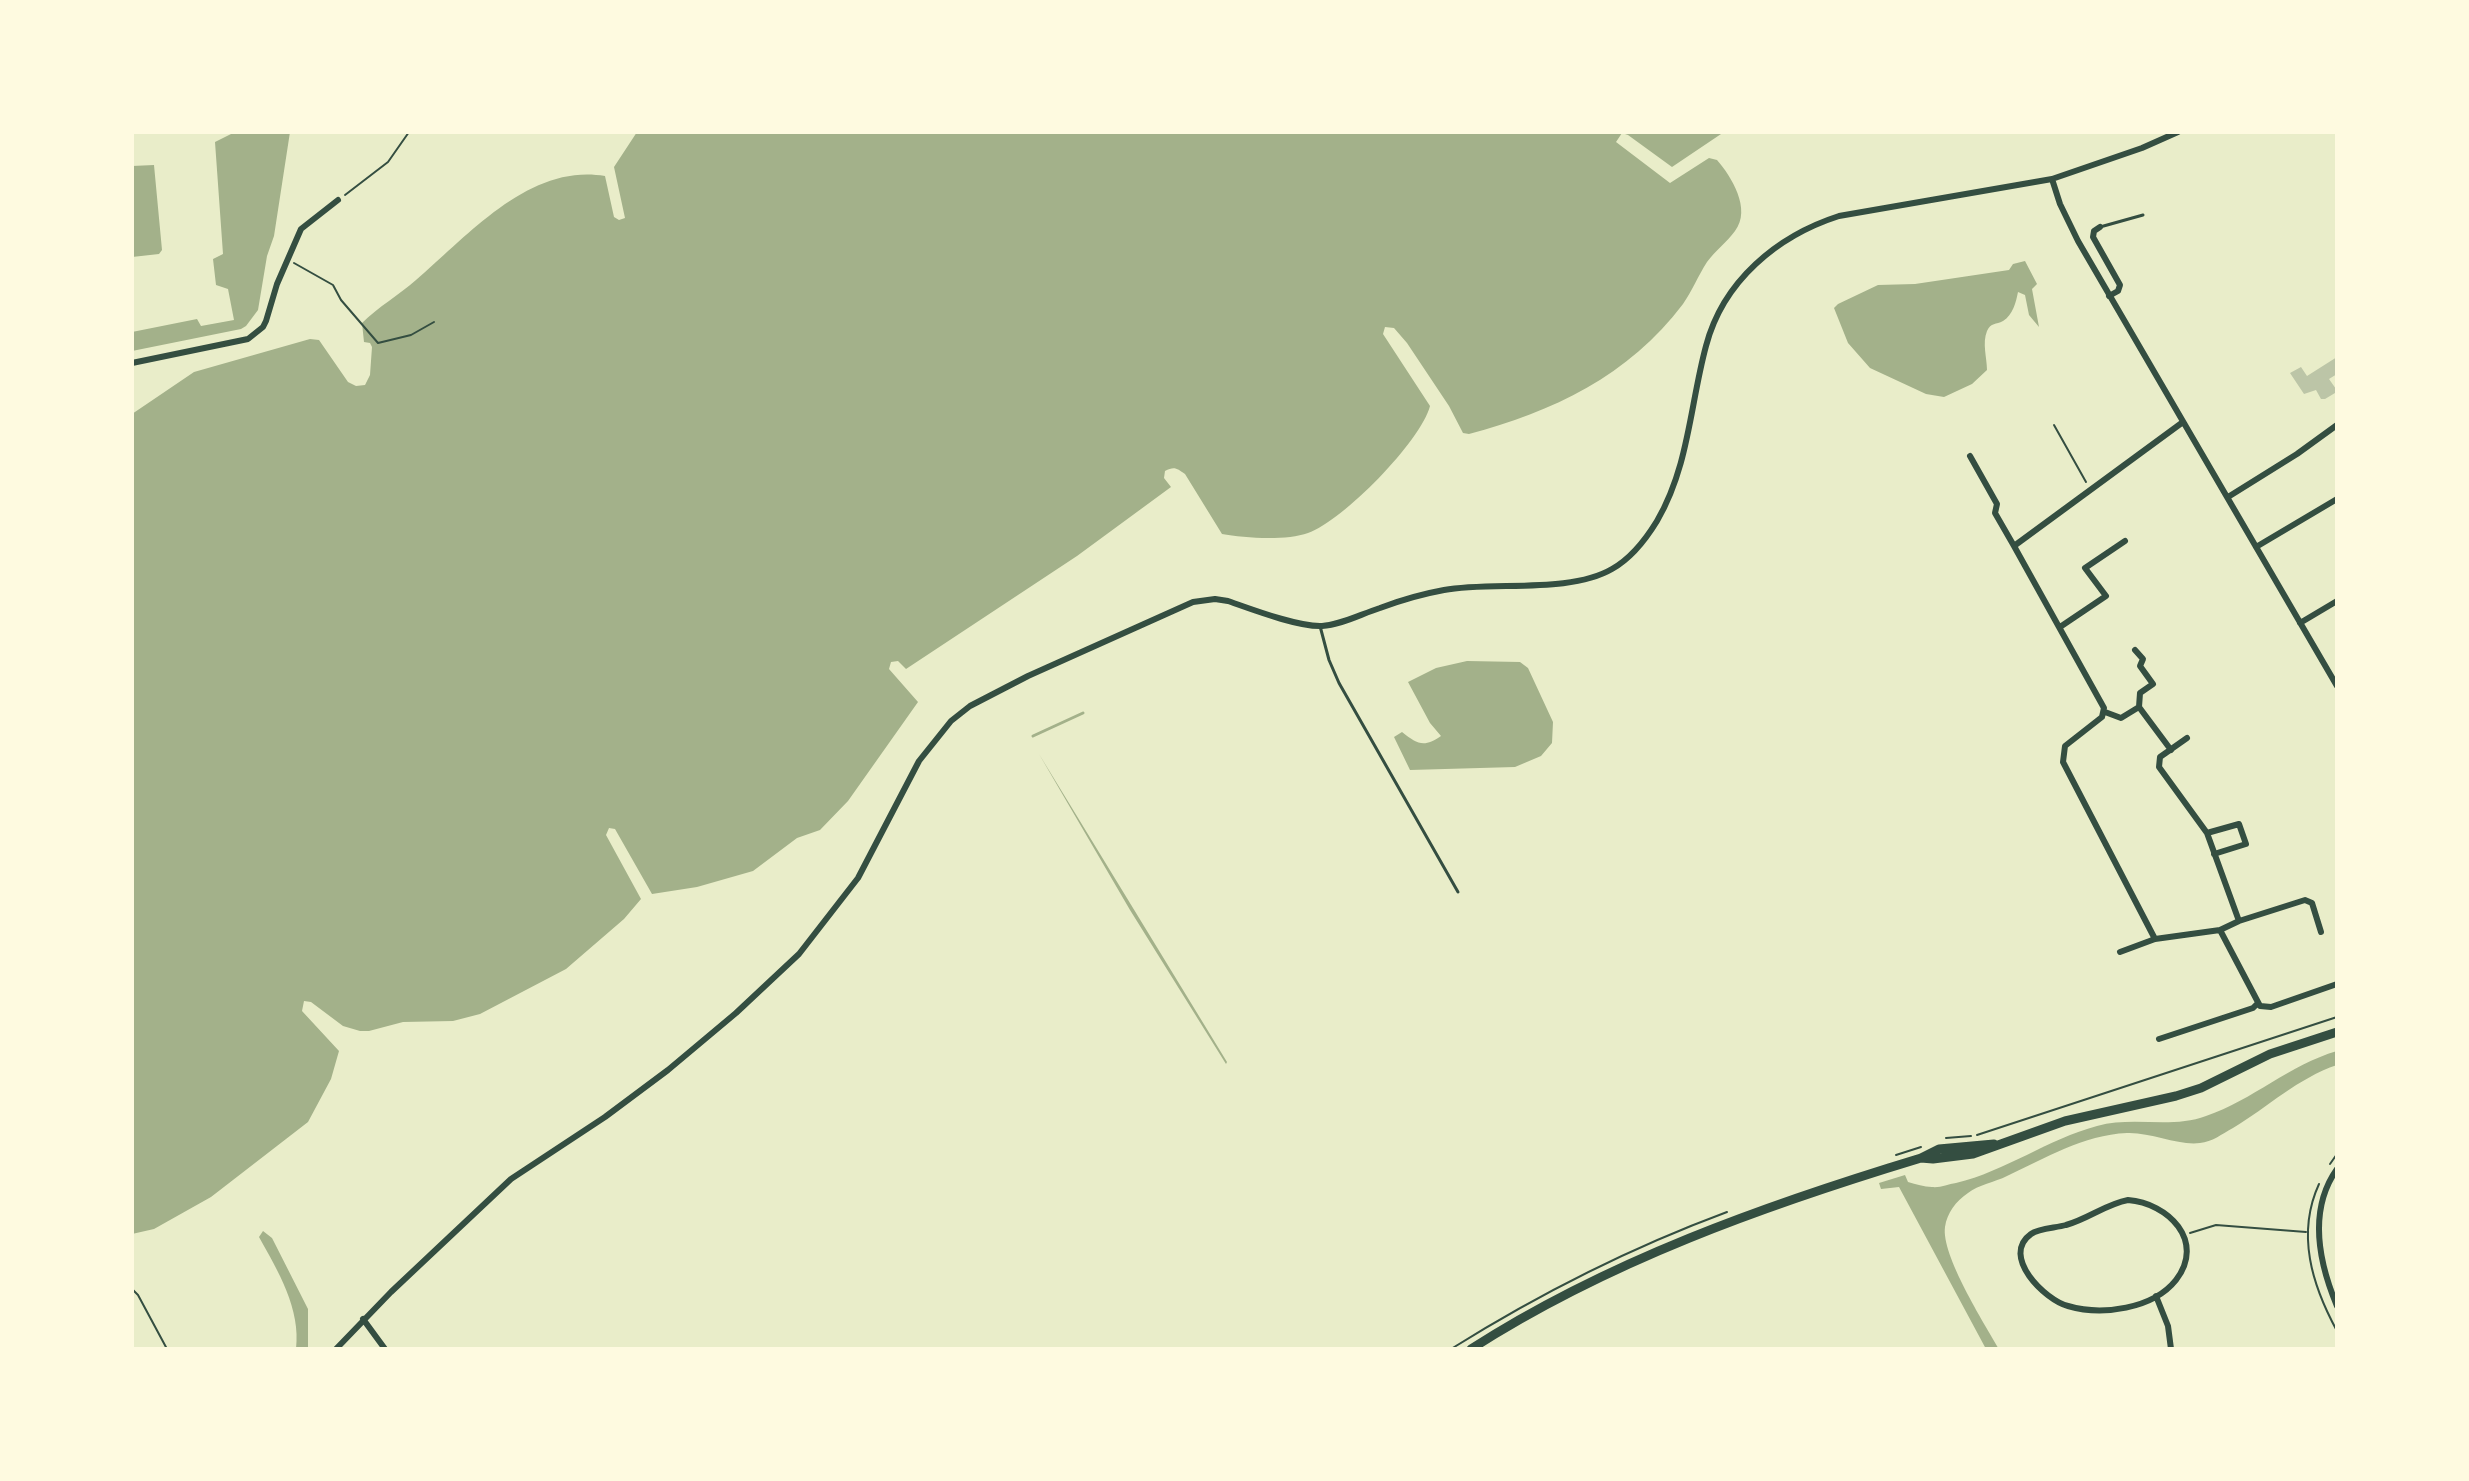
<!DOCTYPE html>
<html>
<head>
<meta charset="utf-8">
<style>
	body { margin:0 }
	#map { position:relative; width:2469px; height:1481px; overflow:hidden; background:#e9edc9; font-family:Cabin,sans-serif }
	canvas { display:block }
	.frame { position:absolute; inset:0; border:134px solid #fefae0; pointer-events:none }
</style>
</head>
<body>
<div id="map">
<canvas width="2469" height="1481"></canvas>
<div class="frame"></div>
</div>
<script>
const context = document.querySelector('canvas').getContext('2d');
context.lineJoin = 'round';
function fillPath(path, color) {
  context.fillStyle = color;
  context.fill(path, 'evenodd');
}
function trace(path, color, width, dash) {
  context.strokeStyle = color;
  context.lineWidth = width;
  context.lineCap = dash ? 'butt' : 'round';
  context.setLineDash(dash || []);
  context.stroke(path);
}
fillPath(new Path2D(`
	M 235,132 L 290,132 L 274,236 L 267,256 L 258,310 L 246,326 L 241,329 L 132,351 L 132,332 L 197,319 L 201,326 L 234,320 L 228,289 L 216,285 L 213,259 L 223,254 L 215,142 Z
	M 637,132 L 1724,132 L 1672,167 L 1628,135 L 1622,133 L 1616,142 L 1670,183 L 1709,158 L 1717,160 C 1731,176 1752,209 1735,231 C 1727,242 1715,251 1707,262 C 1698,276 1692,291 1683,304 C 1629,376 1552,412 1469,434 L 1463,433 L 1449,406 L 1407,343 L 1394,328 L 1385,327 L 1383,334 L 1430,406 C 1421,441 1343,521 1308,533 C 1286,541 1244,538 1222,534 L 1185,474 C 1177,468 1174,466 1165,471 L 1164,478 L 1171,487 L 1077,556 L 906,669 L 898,661 L 891,662 L 889,669 L 918,702 L 848,801 L 820,830 L 797,838 L 753,871 L 697,887 L 652,894 L 615,829 L 609,828 L 606,835 L 641,899 L 624,919 L 566,969 L 480,1014 L 453,1021 L 403,1022 L 369,1031 L 360,1031 L 343,1026 L 311,1002 L 304,1001 L 302,1011 L 339,1051 L 331,1079 L 308,1122 L 211,1197 L 154,1229 L 132,1234 L 132,414 L 194,372 L 310,339 L 319,340 L 348,382 L 356,386 L 365,385 L 370,375 L 372,347 L 370,343 L 364,342 L 362,323 C 378,307 399,295 416,280 C 468,236 529,163 605,176 L 614,217 L 619,220 L 625,218 L 614,167 Z
	M 154,165 L 162,250 L 159,254 L 132,257 L 132,166 Z
	M 2025,261 L 2037,284 L 2032,289 L 2039,327 L 2029,315 L 2025,295 L 2018,292 C 2016,302 2013,315 2003,321 C 1996,325 1991,322 1987,331 C 1982,343 1987,358 1987,370 L 1972,384 L 1944,397 L 1926,394 L 1870,368 L 1848,343 L 1834,308 L 1838,304 L 1878,285 L 1915,284 L 2009,270 L 2013,264 Z
	M 1467,661 L 1520,662 L 1528,668 L 1553,722 L 1552,743 L 1541,756 L 1515,767 L 1410,770 L 1394,737 L 1402,732 C 1417,744 1424,748 1441,736 L 1430,723 L 1408,682 L 1436,668 Z
	M 1039,754 L 1227,1062 L 1226,1064 L 1130,910 Z
	M 2337,1051 L 2337,1065 C 2298,1078 2268,1107 2233,1128 C 2222,1134 2212,1142 2200,1143 C 2179,1146 2151,1132 2127,1133 C 2083,1135 2046,1158 2007,1176 C 1995,1182 1978,1185 1968,1193 C 1956,1201 1947,1213 1945,1227 C 1941,1255 1984,1323 1999,1349 L 1986,1349 L 1899,1187 L 1881,1189 L 1879,1183 L 1905,1175 L 1908,1182 C 1916,1184 1924,1187 1932,1187 C 1940,1188 1948,1184 1956,1183 C 2006,1171 2048,1139 2097,1126 C 2133,1116 2172,1129 2206,1116 C 2253,1100 2289,1065 2337,1051 Z
	M 263,1231 L 272,1238 L 308,1309 L 308,1349 L 296,1349 C 301,1309 278,1271 259,1237 Z`), '#a3b18a');
trace(new Path2D(`
	M 1033,736 L 1083,713`), '#a3b18a', 3);
fillPath(new Path2D(`
	M 2337,357 L 2337,374 L 2329,379 L 2336,389 L 2335,393 L 2325,399 L 2321,399 L 2316,390 L 2304,394 L 2290,373 L 2301,367 L 2307,376 Z`), '#bcc5a7');
trace(new Path2D(`
	M 345,195 L 388,162 L 409,132
	M 294,263 L 333,285 L 341,300 L 378,343 L 411,335 L 434,322
	M 2054,425 L 2086,482
	M 1977,1135 L 2337,1017
	M 1946,1138 L 1971,1136
	M 1896,1155 L 1921,1147
	M 2330,1164 L 2337,1154
	M 2319,1184 C 2296,1234 2312,1285 2337,1331
	M 2190,1233 L 2216,1225 L 2306,1232
	M 132,1289 L 138,1295 L 167,1349
	M 1451,1349 C 1539,1294 1630,1248 1727,1212`), '#344e41', 2);
trace(new Path2D(`
	M 2100,227 L 2143,215
	M 1320,626 L 1329,660 L 1339,683 L 1458,892`), '#344e41', 3);
trace(new Path2D(`
	M 2052,179 L 2060,204 L 2078,241 L 2337,686
	M 2100,227 L 2094,231 L 2093,237 L 2120,285 L 2118,291 L 2109,296
	M 132,363 L 248,339 L 263,327 L 266,321 L 277,284 L 301,229 L 338,200
	M 1970,456 L 1997,504 L 1995,513 L 2014,546 L 2183,422
	M 2228,497 L 2297,454 L 2337,425
	M 2014,546 L 2104,708 L 2102,717 L 2065,746 L 2063,762 L 2155,939
	M 2256,547 L 2337,499
	M 2300,623 L 2337,601
	M 2060,627 L 2106,596 L 2085,568 L 2125,541
	M 2135,650 L 2143,659 L 2140,666 L 2153,684 L 2140,693 L 2139,707
	M 2139,707 L 2171,750
	M 2105,712 L 2121,718 L 2139,707
	M 2187,738 L 2160,757 L 2159,767 L 2207,833 L 2239,921 L 2305,900 L 2312,903 L 2321,932
	M 2207,833 L 2239,824 L 2246,844 L 2214,854
	M 2220,930 L 2239,921
	M 2120,952 L 2155,939 L 2220,930 L 2260,1006 L 2271,1007 L 2337,984
	M 2159,1039 L 2253,1008 L 2257,1004
	M 2337,1169 C 2308,1210 2319,1263 2337,1306
	M 2128,1200 C 2168,1203 2206,1241 2176,1280 C 2153,1309 2102,1316 2068,1306 C 2045,1300 2000,1256 2031,1234 C 2039,1228 2056,1228 2066,1225 C 2088,1219 2106,1204 2128,1200 Z
	M 2156,1296 L 2168,1326 L 2171,1349
	M 363,1319 L 385,1349
	M 336,1349 L 391,1292 L 511,1179 L 605,1117 L 668,1070 L 736,1013 L 799,954 L 858,878 L 919,761 L 951,721 L 970,706 L 1028,676 L 1193,602 L 1215,599 L 1228,601 C 1251,609 1298,627 1322,626 C 1341,625 1361,614 1380,608 C 1401,600 1422,594 1444,590 C 1493,581 1569,594 1612,569 C 1630,559 1646,539 1657,521 C 1689,466 1690,405 1706,346 C 1723,281 1777,236 1839,216 L 2052,179 L 2142,148 L 2178,132`), '#344e41', 6);
trace(new Path2D(`
	M 1921,1158 L 1933,1159 L 1973,1154 L 2065,1121 L 2176,1096 L 2201,1088 L 2270,1054 L 2337,1032
	M 1471,1349 C 1608,1261 1766,1205 1921,1158 L 1939,1149 L 1994,1144`), '#344e41', 9);
</script>
</body>
</html>
